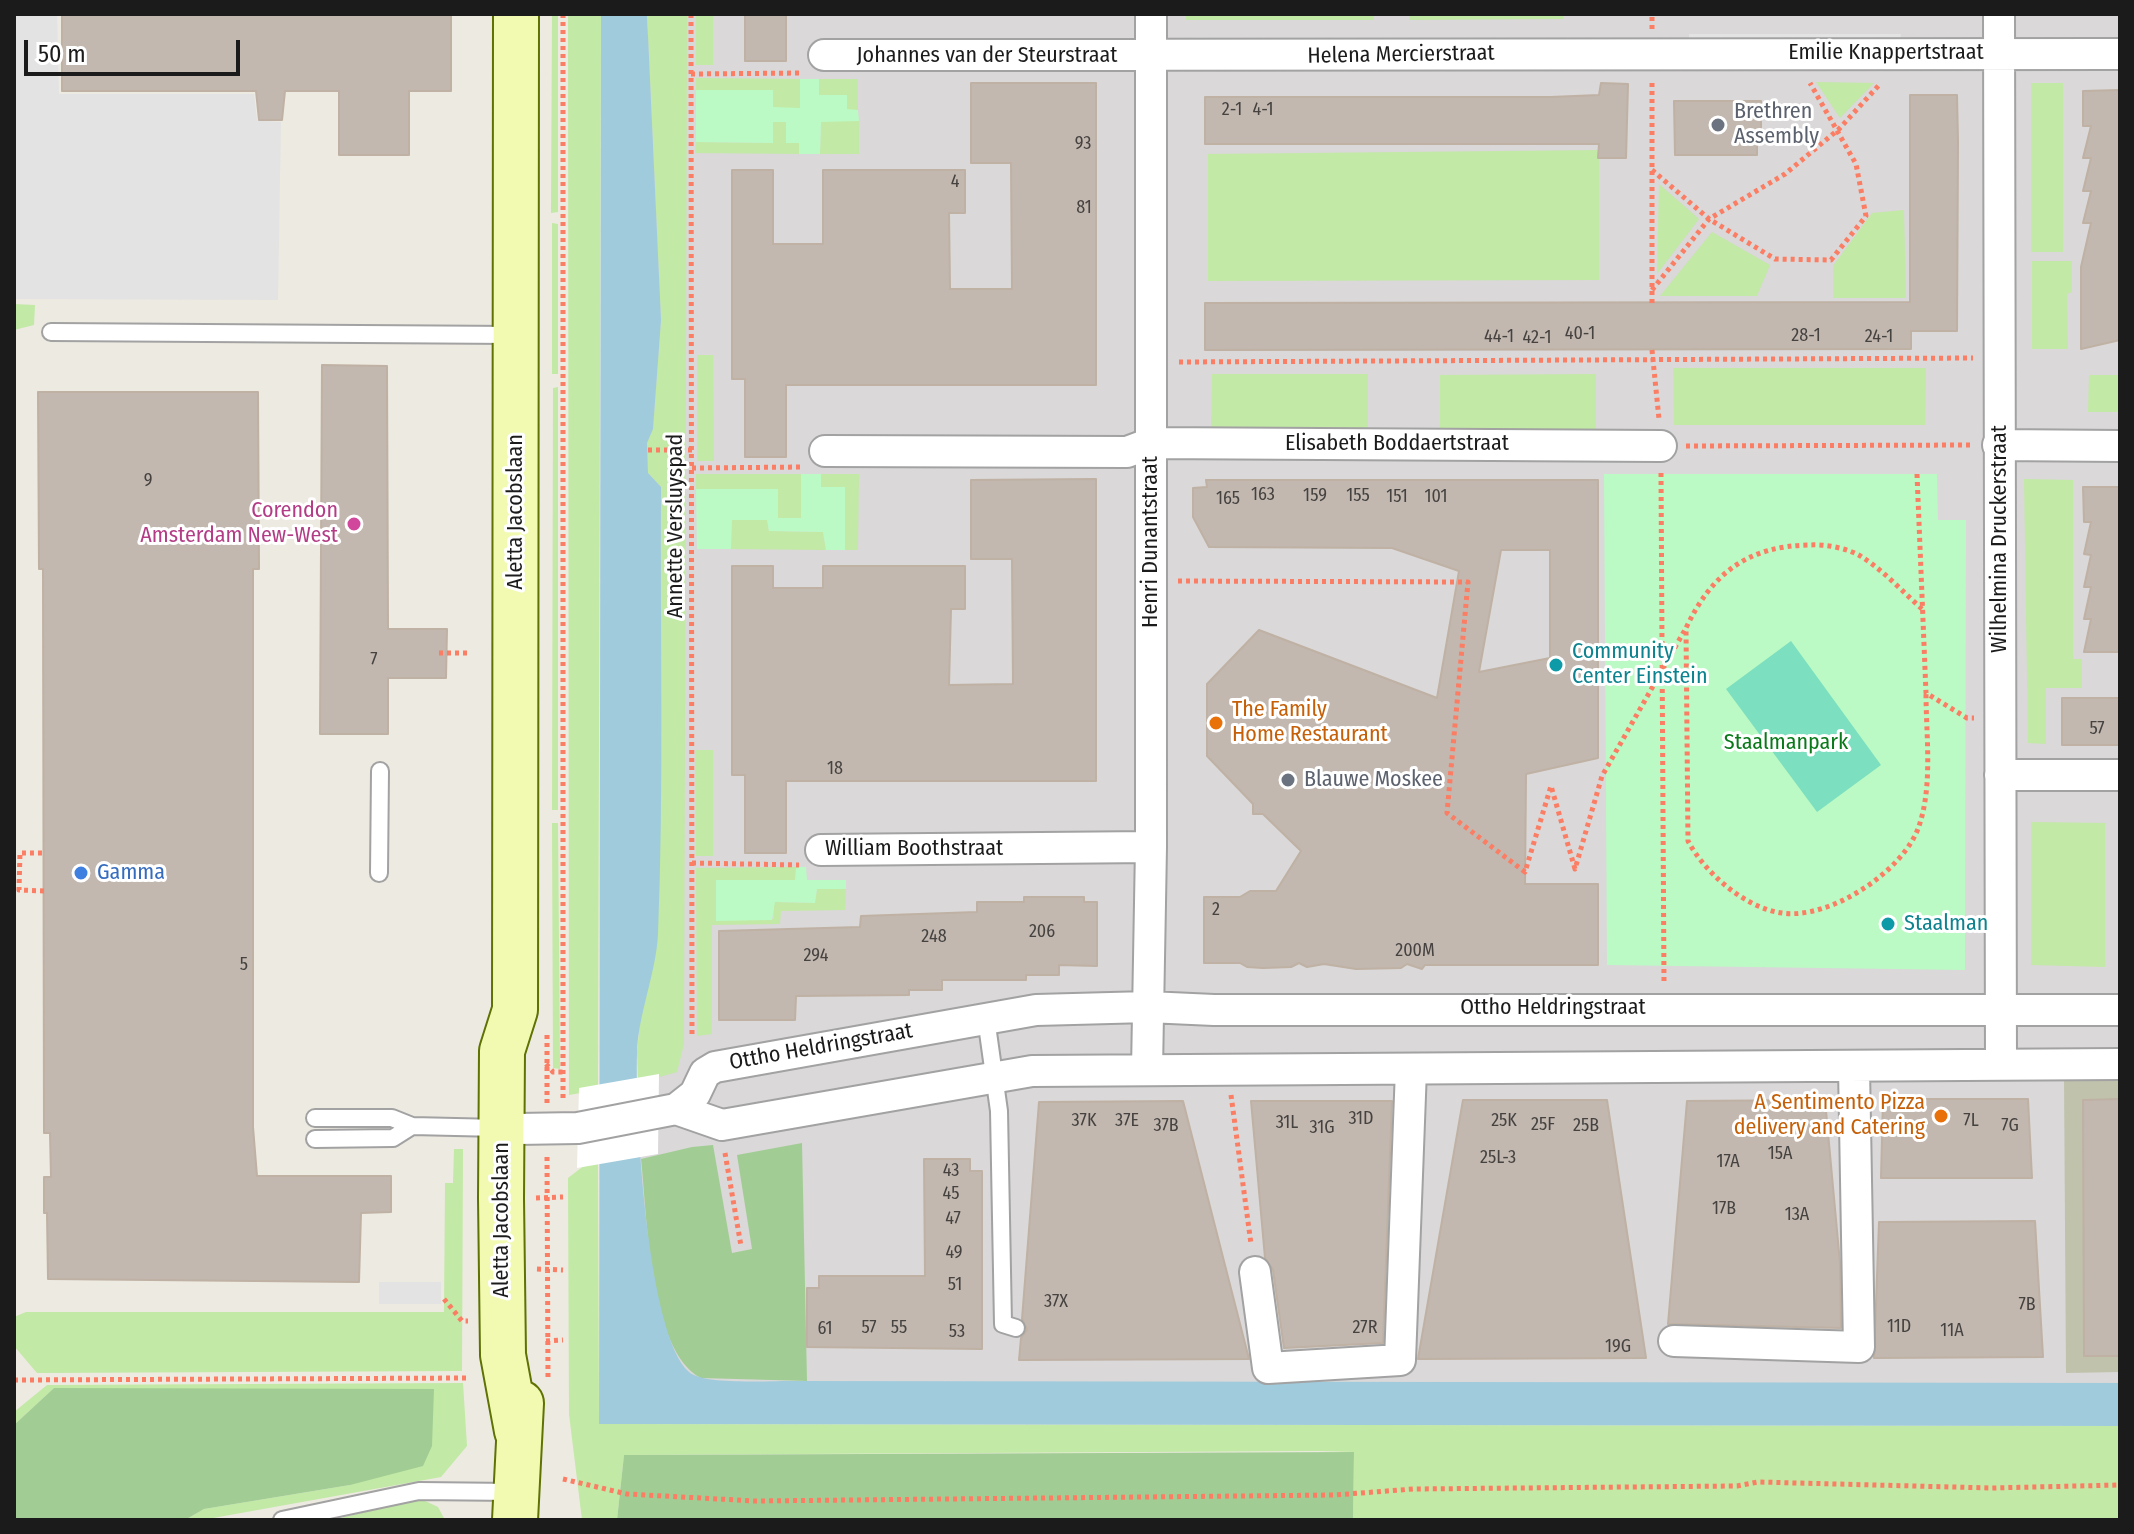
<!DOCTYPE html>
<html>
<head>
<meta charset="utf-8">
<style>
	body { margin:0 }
	#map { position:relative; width:2134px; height:1534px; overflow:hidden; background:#edeae1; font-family:"Fira Sans Condensed",sans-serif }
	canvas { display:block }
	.frame { position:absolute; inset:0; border:16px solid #1b1b1b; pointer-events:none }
	.scale { position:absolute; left:24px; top:40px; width:216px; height:36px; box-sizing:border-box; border:4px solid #1b1b1b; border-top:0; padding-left:10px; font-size:24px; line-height:28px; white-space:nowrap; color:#1b1b1b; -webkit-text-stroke:6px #fff; paint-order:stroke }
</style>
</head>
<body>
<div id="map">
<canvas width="2134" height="1534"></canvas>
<div class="frame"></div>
<div class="scale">50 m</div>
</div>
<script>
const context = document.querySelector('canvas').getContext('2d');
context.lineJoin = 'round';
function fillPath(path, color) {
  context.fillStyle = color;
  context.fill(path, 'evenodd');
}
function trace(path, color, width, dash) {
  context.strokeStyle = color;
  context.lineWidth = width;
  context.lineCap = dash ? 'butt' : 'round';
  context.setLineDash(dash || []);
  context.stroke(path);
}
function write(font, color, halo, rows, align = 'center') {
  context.font = font + ' "Fira Sans Condensed",sans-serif';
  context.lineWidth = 6;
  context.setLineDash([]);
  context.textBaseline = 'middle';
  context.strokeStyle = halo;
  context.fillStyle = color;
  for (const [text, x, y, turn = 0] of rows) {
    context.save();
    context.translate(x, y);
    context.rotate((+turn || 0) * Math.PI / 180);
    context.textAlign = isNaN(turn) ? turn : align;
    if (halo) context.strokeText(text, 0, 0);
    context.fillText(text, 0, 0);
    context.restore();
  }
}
fillPath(new Path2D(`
	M 648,14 L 2120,14 L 2120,1388 L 637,1388 Z`), '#dad8d8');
fillPath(new Path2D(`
	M 2064,1077 L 2120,1078 L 2120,1372 L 2066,1373 Z`), '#c0c2ac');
fillPath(new Path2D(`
	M 552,14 L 558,14 L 558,212 L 551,213 Z
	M 568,14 L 601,14 L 598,1090 L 569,1095 Z
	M 647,14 L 687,14 L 684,1044 L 677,1072 L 638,1083 L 637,1052 L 659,827 L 661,487 L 648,473 L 647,443 L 653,428 L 661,320 Z
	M 696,14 L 713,14 L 713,65 L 696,65 Z
	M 1186,14 L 1374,14 L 1374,20 L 1186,20 Z
	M 1409,14 L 1563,14 L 1563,19 L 1409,20 Z
	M 696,78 L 800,79 L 800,108 L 773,108 L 773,90 L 696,90 Z
	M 819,79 L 858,79 L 858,110 L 847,110 L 819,95 Z
	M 1816,82 L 1874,83 L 1840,118 Z
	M 2031,83 L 2063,83 L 2063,252 L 2031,252 Z
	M 821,121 L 859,121 L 859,154 L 820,154 Z
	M 773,122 L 786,122 L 799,143 L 799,154 L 695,153 L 696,142 L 773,143 Z
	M 1599,150 L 1599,280 L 1208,281 L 1208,154 Z
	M 1659,184 L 1699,219 L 1657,274 Z
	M 1904,210 L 1906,298 L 1833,298 L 1833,266 L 1872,213 Z
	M 552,223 L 558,224 L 558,374 L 552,374 Z
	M 1712,232 L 1770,265 L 1757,296 L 1660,296 Z
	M 2032,261 L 2072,261 L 2072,292 L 2067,294 L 2068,349 L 2032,349 Z
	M 14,304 L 35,305 L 34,325 L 14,330 Z
	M 697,355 L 713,355 L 714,461 L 697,461 Z
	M 1673,368 L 1926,368 L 1925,425 L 1674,425 Z
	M 1212,374 L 1368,374 L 1368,431 L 1211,431 Z
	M 1596,374 L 1596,431 L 1440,431 L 1440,375 Z
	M 2089,375 L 2120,375 L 2120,412 L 2088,412 Z
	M 558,387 L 558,810 L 552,810 L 553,388 Z
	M 696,474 L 801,474 L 801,518 L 778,518 L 777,489 L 696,489 Z
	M 821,474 L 859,474 L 858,550 L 845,550 L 845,487 L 820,487 Z
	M 2024,479 L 2073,480 L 2073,659 L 2082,659 L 2082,688 L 2046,688 L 2046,744 L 2028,743 Z
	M 731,520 L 767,520 L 769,531 L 823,532 L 826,550 L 731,549 Z
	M 695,750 L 713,750 L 713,856 L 696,856 Z
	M 2031,822 L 2105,823 L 2105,967 L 2031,965 Z
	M 552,823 L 558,823 L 560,1069 L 553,1068 Z
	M 796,867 L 796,880 L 717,880 L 716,920 L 774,919 L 774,902 L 815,903 L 817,889 L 846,889 L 845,910 L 781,911 L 780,924 L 712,925 L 712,1034 L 697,1036 L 696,868 Z
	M 454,1149 L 463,1149 L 462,1371 L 37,1373 L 14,1346 L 14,1317 L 26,1312 L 444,1312 L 445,1183 L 453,1183 Z
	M 598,1155 L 599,1424 L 2120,1426 L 2120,1520 L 1353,1520 L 1354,1452 L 1318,1451 L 624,1455 L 617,1520 L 582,1520 L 569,1414 L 568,1178 Z
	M 463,1383 L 467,1446 L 441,1477 L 202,1520 L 185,1520 L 204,1509 L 350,1485 L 54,1388 L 14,1425 L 14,1412 L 47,1385 Z
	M 421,1499 L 438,1507 L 445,1520 L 332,1520 Z`), '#c2e9a5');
fillPath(new Path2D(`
	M 802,1143 L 807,1381 L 701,1378 C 649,1352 647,1213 641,1159 L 692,1147 L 713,1145 L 732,1253 L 752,1249 L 737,1155 Z
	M 54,1388 L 434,1389 L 432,1446 L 423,1466 L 350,1485 L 204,1509 L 185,1520 L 14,1520 L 14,1425 Z
	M 1354,1452 L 1353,1520 L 617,1520 L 624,1455 Z`), '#a1cd94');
fillPath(new Path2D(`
	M 800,79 L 819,79 L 819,95 L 847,95 L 847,109 L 858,110 L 859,121 L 821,122 L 820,154 L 799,154 L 799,143 L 786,143 L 786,122 L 773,122 L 773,143 L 696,142 L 696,90 L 773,90 L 773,107 L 800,108 Z
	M 801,474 L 821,474 L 821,487 L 845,487 L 845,550 L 826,550 L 823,532 L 769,531 L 767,520 L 732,520 L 731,549 L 697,549 L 696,489 L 778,489 L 778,518 L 801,518 Z
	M 1604,474 L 1937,474 L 1938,520 L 1966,520 L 1965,970 L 1607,965 Z
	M 796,867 L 806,867 L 807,880 L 846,880 L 846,889 L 817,889 L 815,903 L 775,902 L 772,920 L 716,921 L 716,880 L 795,880 Z`), '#bbfac4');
fillPath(new Path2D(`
	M 1791,641 L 1881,765 L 1817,812 L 1726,689 Z`), '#7cdfbf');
fillPath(new Path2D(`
	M 14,14 L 57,14 L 59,94 L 254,94 L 257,120 L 281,122 L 278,300 L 14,299 Z
	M 1689,34 L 1901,34 L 1900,43 L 1689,42 Z
	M 379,1282 L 441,1282 L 441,1304 L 379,1304 Z`), '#e3e3e3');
fillPath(new Path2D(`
	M 601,14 L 647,14 L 661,320 L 653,429 L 647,443 L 648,473 L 661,487 C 660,636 664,786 658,934 C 656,974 638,1014 637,1054 C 635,1113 647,1335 689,1372 C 705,1386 774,1380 797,1381 L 2120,1383 L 2120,1426 L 599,1424 Z`), '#a0cbdc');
fillPath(new Path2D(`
	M 659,1074 L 658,1154 L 577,1168 L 579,1088 Z`), '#fff');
const building = new Path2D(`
	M 62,14 L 451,14 L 451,91 L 409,91 L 409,155 L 339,155 L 339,91 L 285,91 L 282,120 L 259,120 L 256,91 L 62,91 Z
	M 745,14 L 786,14 L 786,61 L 745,61 Z
	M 971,83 L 1096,83 L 1096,385 L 786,385 L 786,457 L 745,457 L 745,379 L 732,379 L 732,170 L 773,170 L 773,244 L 823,244 L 823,170 L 965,170 L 965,213 L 949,213 L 950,289 L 1012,289 L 1011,163 L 971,163 Z
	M 1601,83 L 1628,84 L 1626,158 L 1598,158 L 1599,144 L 1205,144 L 1205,97 L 1551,97 L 1599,95 Z
	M 2120,90 L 2120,340 L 2081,349 L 2081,267 L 2091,223 L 2083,223 L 2091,191 L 2083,191 L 2091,158 L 2083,158 L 2091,126 L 2083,126 L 2083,91 Z
	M 1910,95 L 1957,95 L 1958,142 L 1957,331 L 1911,331 L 1911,349 L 1205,350 L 1205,303 L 1910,302 Z
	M 1674,101 L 1761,101 L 1761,145 L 1757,145 L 1757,155 L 1675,155 Z
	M 322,365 L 387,366 L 388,629 L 447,629 L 446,678 L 388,678 L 388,734 L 320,734 Z
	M 38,392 L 258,392 L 259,569 L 253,569 L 253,1127 L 257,1176 L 391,1176 L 391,1212 L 361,1213 L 359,1282 L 48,1279 L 47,1213 L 44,1213 L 44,1177 L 51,1177 L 50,1133 L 44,1133 L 43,569 L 39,569 Z
	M 1096,479 L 1096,781 L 786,781 L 786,853 L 745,853 L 745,775 L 732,775 L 732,566 L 773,566 L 773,588 L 823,588 L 823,566 L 965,566 L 965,609 L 951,609 L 949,685 L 1013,684 L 1012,559 L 971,559 L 971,480 Z
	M 1206,480 L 1598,480 L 1598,758 L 1526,774 L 1525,884 L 1598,884 L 1598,965 L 1425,965 L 1422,969 L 1407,964 L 1401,968 L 1356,969 L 1324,964 L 1307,967 L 1299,963 L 1291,967 L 1263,968 L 1247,967 L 1240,963 L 1204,963 L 1204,897 L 1240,897 L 1250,891 L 1276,891 L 1301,851 L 1263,814 L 1253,814 L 1253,804 L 1207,756 L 1207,684 L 1259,630 L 1437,698 L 1459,571 L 1392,548 L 1209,547 L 1193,517 L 1193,488 L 1207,487 ZM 1501,550 L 1550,550 L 1550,658 L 1479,672 Z
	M 2083,487 L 2120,487 L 2120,652 L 2084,652 L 2091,619 L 2084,619 L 2091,587 L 2084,587 L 2091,555 L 2084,554 L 2091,522 L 2084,522 Z
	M 2062,698 L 2120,698 L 2120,745 L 2062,745 Z
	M 1024,897 L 1084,897 L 1084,902 L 1097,902 L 1097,966 L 1059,965 L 1059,975 L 1026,975 L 1026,980 L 942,980 L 942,990 L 909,990 L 909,995 L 796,996 L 795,1020 L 719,1020 L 719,931 L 860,927 L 861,916 L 977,912 L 977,902 L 1024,902 Z
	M 1883,1099 L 2028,1099 L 2032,1178 L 1881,1178 Z
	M 2120,1099 L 2120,1356 L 2084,1356 L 2083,1100 Z
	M 1463,1100 L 1607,1100 L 1646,1358 L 1418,1359 Z
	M 1825,1100 L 1840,1263 L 1841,1328 L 1668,1324 L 1687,1101 Z
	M 1183,1101 L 1249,1359 L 1019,1360 L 1021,1338 L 1027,1330 L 1022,1319 L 1039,1102 Z
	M 1251,1101 L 1392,1101 L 1383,1343 L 1284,1348 L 1273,1270 L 1265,1258 Z
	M 924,1159 L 970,1159 L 970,1171 L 982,1171 L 982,1349 L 807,1347 L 807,1288 L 819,1288 L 819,1276 L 925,1276 Z
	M 2035,1221 L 2043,1357 L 1874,1358 L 1879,1222 Z`);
fillPath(building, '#c2b8b0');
trace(building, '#bfb1a3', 2);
const lane = new Path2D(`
	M 51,332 L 514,335
	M 379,873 L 380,771
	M 986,1018 L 999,1111 L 1003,1324 L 1016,1328
	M 315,1118 L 392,1118 L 412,1126 L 499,1128
	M 315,1139 L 393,1138 L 412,1126
	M 282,1520 L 419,1491 L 513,1492`);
const street = new Path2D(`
	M 1999,14 L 2001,1064
	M 824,55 L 2120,54
	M 1998,445 L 2120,446
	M 825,451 L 1127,452 L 1151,443 L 1661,446
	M 2000,775 L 2120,775
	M 821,850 L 1151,847
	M 1147,1070 L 1151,847 L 1151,14
	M 676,1109 L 722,1125 L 1032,1071 L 2120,1064
	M 517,1129 L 578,1128 L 676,1109 L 695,1094 L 705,1073 L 715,1067 L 1036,1010 L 1148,1007 L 1214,1010 L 2120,1010
	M 1255,1272 L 1268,1368 L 1400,1360 L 1411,1069
	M 1674,1341 L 1859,1347 L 1854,1068`);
const secondary = new Path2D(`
	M 516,14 L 515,1010 L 502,1051 L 501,1198 L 503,1355 L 517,1431
	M 515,1520 L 521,1403`);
trace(lane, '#a2a2a2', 20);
trace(street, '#a2a2a2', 34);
trace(secondary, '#5f7203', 48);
trace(new Path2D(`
	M 563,14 L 563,1099
	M 691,14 L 692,1038
	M 1652,29 L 1652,14
	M 691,74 L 802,73
	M 1652,83 L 1652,304
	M 1652,170 L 1709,219 L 1775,259 L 1831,260 L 1866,216 L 1856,164 L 1810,83
	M 1652,290 L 1709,219 L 1785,174 L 1839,129 L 1880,84
	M 1652,350 L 1659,419
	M 1179,362 L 1973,358
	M 1686,446 L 1972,445
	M 648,450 L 692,450
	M 692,468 L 803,467
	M 1661,473 L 1664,983
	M 1917,474 L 1926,693 L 1967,718 L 1974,718
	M 1178,581 L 1468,582 L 1447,813 L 1525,872 L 1551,786 L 1575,869 L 1602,776 L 1686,628
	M 1922,609 C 1903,592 1884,571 1862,557 C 1848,548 1825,544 1809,545 C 1748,546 1712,573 1686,628 L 1688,841 C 1705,873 1745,908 1782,913 C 1830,920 1904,871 1919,826 C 1933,785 1926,736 1926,693
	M 439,653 L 468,653
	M 692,863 L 799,865
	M 44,891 L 19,890 L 20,853 L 44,853
	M 546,1064 L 553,1072 L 563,1072
	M 1231,1095 L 1251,1244
	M 547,1103 L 547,1033
	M 725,1153 L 741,1246
	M 547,1157 L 548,1379
	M 536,1198 L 563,1197
	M 537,1269 L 563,1270
	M 444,1299 L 462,1321 L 468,1321
	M 546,1341 L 563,1340
	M 14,1380 L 470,1378
	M 563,1479 L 627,1494 L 755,1501 L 1335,1495 L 1413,1489 L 1737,1486 L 1758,1482 L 1991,1488 L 2120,1485`), '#fb7d63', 5, [4, 4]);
trace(lane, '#fff', 16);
trace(street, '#fff', 30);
trace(secondary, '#f2fab2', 44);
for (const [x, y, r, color] of [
	[1718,125,8,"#6b7280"],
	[354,524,8,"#d1479c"],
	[1556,665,8,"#0f9aa8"],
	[1216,723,8,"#e8710a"],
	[1288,780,8,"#6b7280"],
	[81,873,8,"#3f7fe0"],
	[1888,924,8,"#0f9aa8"],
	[1941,1116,8,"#e8710a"]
]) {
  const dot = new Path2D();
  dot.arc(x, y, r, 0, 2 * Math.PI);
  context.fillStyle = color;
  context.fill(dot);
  trace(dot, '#fff', 3);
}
write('18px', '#454240', null, [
	["2-1",1232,110],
	["4-1",1263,110],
	["93",1083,144],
	["4",955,182],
	["81",1084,208],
	["40-1",1580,334],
	["28-1",1806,336],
	["44-1",1499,337],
	["24-1",1879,337],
	["42-1",1537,338],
	["9",148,481],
	["163",1263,495],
	["159",1315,496],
	["155",1358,496],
	["151",1397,497],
	["101",1436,497],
	["165",1228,499],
	["7",374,660],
	["57",2097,729],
	["18",835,769],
	["2",1216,910],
	["206",1042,932],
	["248",934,937],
	["200M",1415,951],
	["294",816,956],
	["5",244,965],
	["31D",1361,1119],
	["37K",1084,1121],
	["37E",1127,1121],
	["25K",1504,1121],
	["7L",1971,1121],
	["31L",1287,1123],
	["25F",1543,1125],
	["37B",1166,1126],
	["25B",1586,1126],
	["7G",2010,1126],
	["31G",1322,1128],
	["15A",1780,1154],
	["25L-3",1498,1158],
	["17A",1728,1162],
	["43",951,1171],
	["45",951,1194],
	["17B",1724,1209],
	["13A",1797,1215],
	["47",953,1219],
	["49",954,1253],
	["51",955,1285],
	["37X",1056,1302],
	["7B",2027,1305],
	["11D",1899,1327],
	["57",869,1328],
	["55",899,1328],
	["27R",1365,1328],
	["61",825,1329],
	["11A",1952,1331],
	["53",957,1332],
	["19G",1618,1347]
]);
write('22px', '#1b1b1b', '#fff', [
	["Emilie Knappertstraat",1886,53],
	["Helena Mercierstraat",1401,55,-1],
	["Johannes van der Steurstraat",987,56],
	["Elisabeth Boddaertstraat",1397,444],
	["Aletta Jacobslaan",516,512,-90],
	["Annette Versluyspad",676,526,-90],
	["Wilhelmina Druckerstraat",2000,539,-90],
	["Henri Dunantstraat",1151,542,-90],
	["William Boothstraat",914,849],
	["Ottho Heldringstraat",1553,1008],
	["Ottho Heldringstraat",821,1047,-10],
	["Aletta Jacobslaan",502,1220,-90]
]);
write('22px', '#5b616d', '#fff', [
	["Brethren",1734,112],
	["Assembly",1734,137],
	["Blauwe Moskee",1304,780]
], 'left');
write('22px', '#b23c85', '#fff', [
	["Corendon",338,511],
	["Amsterdam New-West",338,536]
], 'right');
write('22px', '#0d838f', '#fff', [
	["Community",1572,652],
	["Center Einstein",1572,677],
	["Staalman",1904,924]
], 'left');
write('22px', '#c56008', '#fff', [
	["The Family",1232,710],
	["Home Restaurant",1232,735],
	["A Sentimento Pizza",1925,1103,"right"],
	["delivery and Catering",1925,1128,"right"]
], 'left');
write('22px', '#09791a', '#fff', [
	["Staalmanpark",1786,743]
]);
write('22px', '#366cbe', '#fff', [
	["Gamma",97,873]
], 'left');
</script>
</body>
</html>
